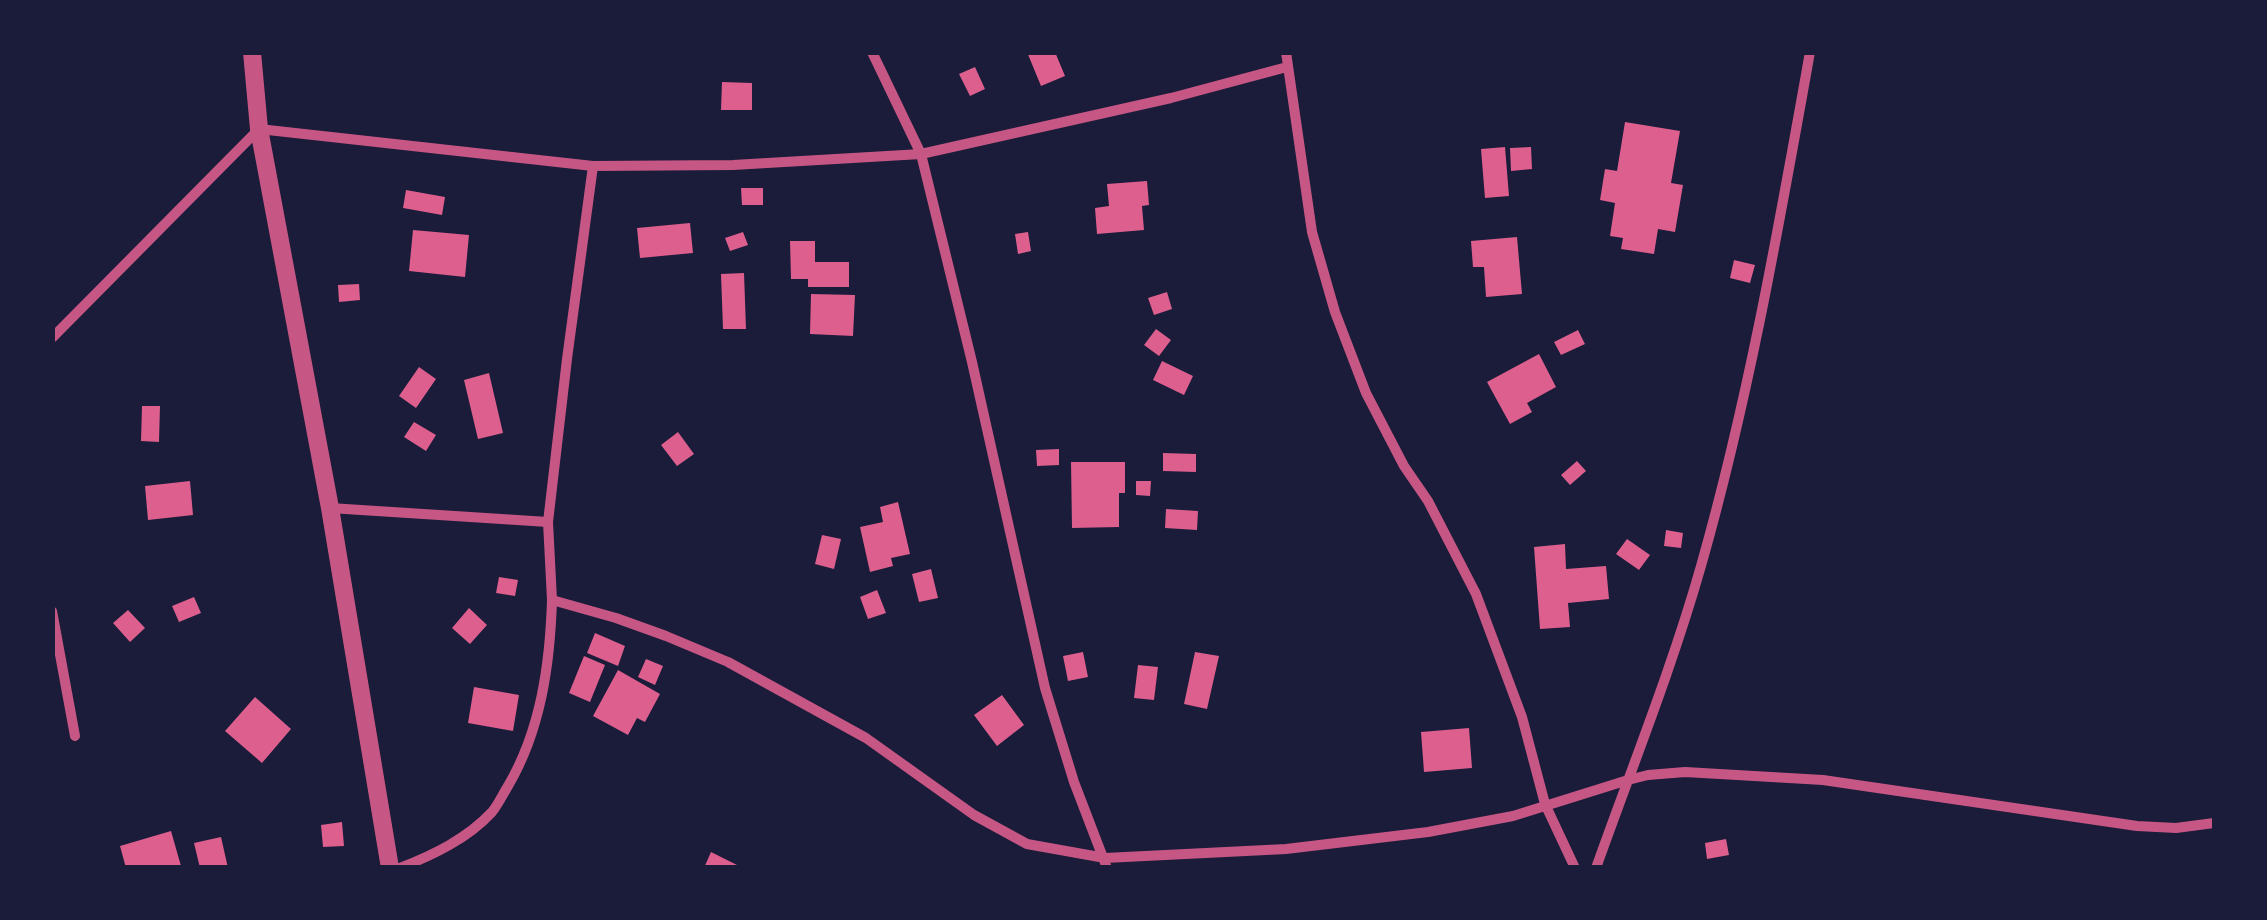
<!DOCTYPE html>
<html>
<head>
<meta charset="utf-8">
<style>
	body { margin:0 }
	#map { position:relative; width:2267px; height:920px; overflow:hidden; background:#1b1b3a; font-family:"Varela Round",sans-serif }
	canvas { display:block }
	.frame { position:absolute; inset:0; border:55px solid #1b1b3a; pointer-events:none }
</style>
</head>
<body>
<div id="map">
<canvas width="2267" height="920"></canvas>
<div class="frame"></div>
</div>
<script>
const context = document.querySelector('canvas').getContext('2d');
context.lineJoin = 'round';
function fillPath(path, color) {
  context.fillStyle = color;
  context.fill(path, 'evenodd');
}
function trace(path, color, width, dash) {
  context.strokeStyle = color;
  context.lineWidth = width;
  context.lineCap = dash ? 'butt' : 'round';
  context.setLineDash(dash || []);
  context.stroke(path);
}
fillPath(new Path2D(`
	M 1027,52 L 1055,52 L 1065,76 L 1041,86 Z
	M 975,67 L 985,89 L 970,96 L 959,74 Z
	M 722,82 L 752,83 L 752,110 L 721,110 Z
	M 1625,122 L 1680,131 L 1671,183 L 1683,185 L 1675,232 L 1658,229 L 1654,254 L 1621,249 L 1623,238 L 1610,236 L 1615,203 L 1600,200 L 1605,169 L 1617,171 Z
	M 1505,147 L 1509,196 L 1485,198 L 1481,149 Z
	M 1531,147 L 1532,169 L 1511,171 L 1510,148 Z
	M 1147,181 L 1149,205 L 1142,206 L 1144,230 L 1097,234 L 1095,208 L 1109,206 L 1107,184 Z
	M 741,188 L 763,188 L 763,205 L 742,205 Z
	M 406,190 L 445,197 L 442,215 L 403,208 Z
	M 690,223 L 693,253 L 640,258 L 637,228 Z
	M 413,230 L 469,235 L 465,277 L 409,271 Z
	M 743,232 L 748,245 L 730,251 L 725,238 Z
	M 1028,232 L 1031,251 L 1018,254 L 1015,234 Z
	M 1517,237 L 1522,294 L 1486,297 L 1484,267 L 1473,267 L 1471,241 Z
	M 790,241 L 815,241 L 815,262 L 849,262 L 849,287 L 808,287 L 808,279 L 791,279 Z
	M 1734,260 L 1755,265 L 1750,283 L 1730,278 Z
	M 744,273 L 746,329 L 723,329 L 721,274 Z
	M 359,284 L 360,300 L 339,302 L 338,285 Z
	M 1167,292 L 1172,309 L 1154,315 L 1148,298 Z
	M 811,294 L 855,295 L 853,336 L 810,334 Z
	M 1156,329 L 1171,340 L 1159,356 L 1144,345 Z
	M 1578,330 L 1585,344 L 1561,355 L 1554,342 Z
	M 1539,354 L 1556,387 L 1527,403 L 1532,412 L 1510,424 L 1487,382 Z
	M 1162,361 L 1193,376 L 1184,395 L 1153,380 Z
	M 419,367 L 436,379 L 416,408 L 399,396 Z
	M 489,373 L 503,433 L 478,439 L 464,380 Z
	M 142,406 L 160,406 L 159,442 L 141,441 Z
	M 414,422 L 436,435 L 426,451 L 404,437 Z
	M 678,432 L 694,454 L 677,466 L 661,445 Z
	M 1059,449 L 1059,465 L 1037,466 L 1036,450 Z
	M 1163,453 L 1196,454 L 1196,472 L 1163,471 Z
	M 1577,461 L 1586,471 L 1570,485 L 1561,475 Z
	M 1071,462 L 1125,462 L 1125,493 L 1119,493 L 1119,527 L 1072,528 Z
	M 190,481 L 193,515 L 148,520 L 145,486 Z
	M 1136,481 L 1151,481 L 1150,496 L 1136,495 Z
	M 898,502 L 910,554 L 891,558 L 893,566 L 870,572 L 860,527 L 883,522 L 880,507 Z
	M 1166,509 L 1198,511 L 1197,530 L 1165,528 Z
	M 1666,530 L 1683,533 L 1681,548 L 1664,546 Z
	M 822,535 L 841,539 L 834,569 L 815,564 Z
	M 1627,539 L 1650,555 L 1639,570 L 1616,554 Z
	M 1565,544 L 1566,569 L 1606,566 L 1609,599 L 1568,603 L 1570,627 L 1540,629 L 1534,547 Z
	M 931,569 L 938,598 L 919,602 L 912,574 Z
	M 499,577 L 518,580 L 515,596 L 496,593 Z
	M 877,590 L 886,613 L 868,619 L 860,597 Z
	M 194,597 L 201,613 L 179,622 L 172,606 Z
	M 469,608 L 487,625 L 470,644 L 452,628 Z
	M 128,610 L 145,628 L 130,642 L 113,623 Z
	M 595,633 L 625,646 L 618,666 L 587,653 Z
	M 1083,652 L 1088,677 L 1068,681 L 1063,656 Z
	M 1195,652 L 1219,656 L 1207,709 L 1184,704 Z
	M 584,656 L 605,665 L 590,702 L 569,693 Z
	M 646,659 L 663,666 L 655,685 L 638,677 Z
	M 1138,665 L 1158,667 L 1154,700 L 1134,698 Z
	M 618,670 L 660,694 L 645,722 L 637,718 L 628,735 L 593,716 Z
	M 474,687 L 519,695 L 513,731 L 468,723 Z
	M 1002,695 L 1024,725 L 997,746 L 974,715 Z
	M 255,697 L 291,729 L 262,763 L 225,731 Z
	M 1469,728 L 1472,768 L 1424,772 L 1421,732 Z
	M 342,822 L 344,846 L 323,847 L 321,825 Z
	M 171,831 L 181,866 L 126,868 L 120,846 Z
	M 221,837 L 228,868 L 200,868 L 194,843 Z
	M 1726,839 L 1729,855 L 1707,859 L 1705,843 Z
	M 711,852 L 743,868 L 704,868 Z`), '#dd5f8e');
trace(new Path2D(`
	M 872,52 L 921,154 L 972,362 L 1045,688 L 1074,782 L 1107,868
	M 1286,52 L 1312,232 L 1335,312 L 1366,393 L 1404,466 L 1428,501 L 1476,594 L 1522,717 L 1545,804 L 1575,868
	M 52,338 L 259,129 L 593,166 L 733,165 L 921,154 L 1171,98 L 1287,67
	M 330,508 L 548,522
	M 552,600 L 548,522 L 567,359 L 593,166
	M 52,611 L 75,736
	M 400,868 C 433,855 467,839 492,812 C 498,805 503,794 508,786 C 541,730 550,664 552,600 L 616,618 L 666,636 L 728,662 L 866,738 L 974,815 L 1027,844 L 1105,858 L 1286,849 L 1428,832 L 1513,816 L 1628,780 L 1648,775 L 1685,772 L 1823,780 L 2137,826 L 2176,828 L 2214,823
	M 1596,868 C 1632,767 1672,668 1701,566 C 1749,397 1779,225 1810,52`), '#c65784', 10);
trace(new Path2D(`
	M 252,52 L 259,129 L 330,508 L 390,868`), '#c65784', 18);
</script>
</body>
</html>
